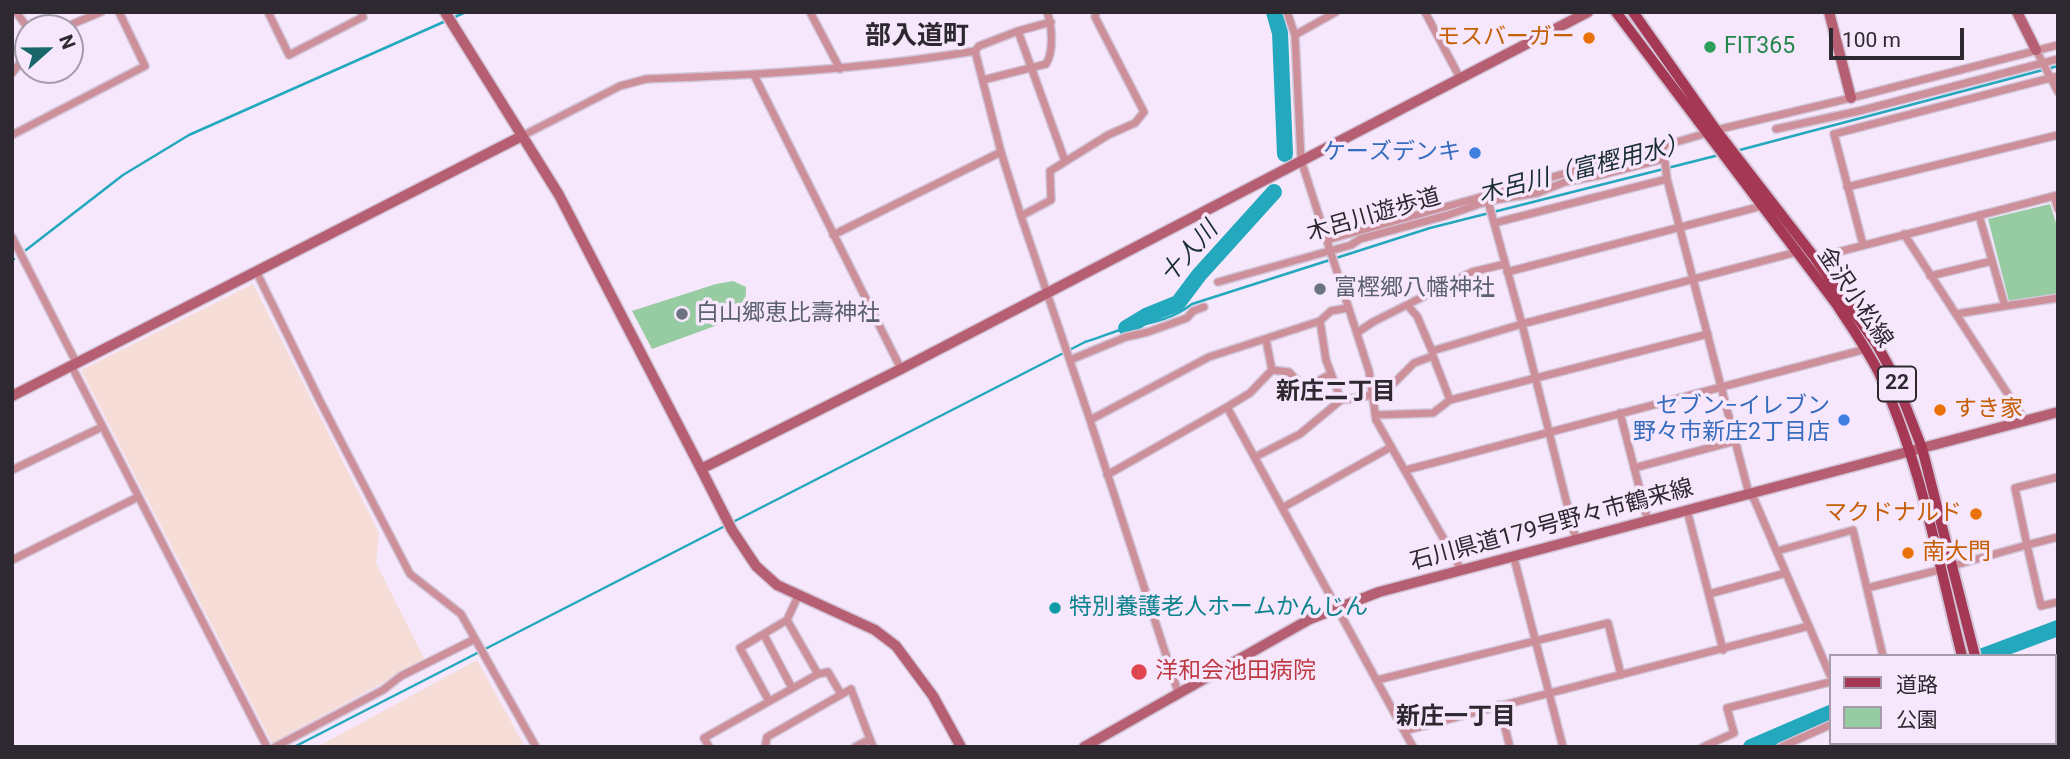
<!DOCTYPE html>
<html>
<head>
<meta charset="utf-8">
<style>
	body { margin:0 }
	#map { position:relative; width:2070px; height:759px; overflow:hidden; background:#f6e7fc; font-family:Roboto,"Noto Sans JP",sans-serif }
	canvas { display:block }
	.frame { position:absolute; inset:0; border:14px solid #2e2930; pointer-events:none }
	.legend { position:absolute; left:1829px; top:654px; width:228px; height:91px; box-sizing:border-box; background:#f6e7fc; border:2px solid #a69baa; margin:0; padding:9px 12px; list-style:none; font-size:21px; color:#2e2930 }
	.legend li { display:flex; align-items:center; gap:14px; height:35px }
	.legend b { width:35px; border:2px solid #a69baa }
	.north { position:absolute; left:14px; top:14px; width:70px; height:70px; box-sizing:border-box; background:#f6e7fc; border:2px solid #a69baa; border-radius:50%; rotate:69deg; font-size:19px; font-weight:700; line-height:28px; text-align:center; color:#2e2930 }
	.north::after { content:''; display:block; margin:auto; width:24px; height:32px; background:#1a676b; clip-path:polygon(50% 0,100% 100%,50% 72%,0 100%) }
	.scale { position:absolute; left:1829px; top:28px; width:135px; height:32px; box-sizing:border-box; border:4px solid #2e2930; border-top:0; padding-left:9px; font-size:21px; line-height:24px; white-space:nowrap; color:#2e2930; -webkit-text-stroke:5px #f6e7fc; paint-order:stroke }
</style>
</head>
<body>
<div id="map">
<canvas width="2070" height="759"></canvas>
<div class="frame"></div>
<ul class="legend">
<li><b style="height:9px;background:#a53855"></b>道路</li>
<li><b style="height:19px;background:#97cba2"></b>公園</li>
</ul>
<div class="north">N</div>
<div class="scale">100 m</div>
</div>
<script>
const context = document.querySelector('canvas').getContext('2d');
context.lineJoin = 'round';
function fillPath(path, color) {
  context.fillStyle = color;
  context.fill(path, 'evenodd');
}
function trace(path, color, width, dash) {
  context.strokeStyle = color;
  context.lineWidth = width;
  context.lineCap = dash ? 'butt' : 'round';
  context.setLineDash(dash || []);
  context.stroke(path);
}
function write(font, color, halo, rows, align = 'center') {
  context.font = font + ' Roboto,"Noto Sans JP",sans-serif';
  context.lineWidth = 7;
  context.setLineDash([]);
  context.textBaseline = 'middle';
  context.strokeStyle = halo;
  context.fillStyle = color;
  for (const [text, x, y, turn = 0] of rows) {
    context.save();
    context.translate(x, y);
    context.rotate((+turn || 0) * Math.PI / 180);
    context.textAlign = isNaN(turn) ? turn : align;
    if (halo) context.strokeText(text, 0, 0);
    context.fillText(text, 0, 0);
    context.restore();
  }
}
fillPath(new Path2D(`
	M 253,284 L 379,533 L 376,563 L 425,660 L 272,743 L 81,370 Z
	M 477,660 L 525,747 L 317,747 Z`), '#f7ddd7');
fillPath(new Path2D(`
	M 2050,204 L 2058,229 L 2058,294 L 2009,301 L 1988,219 Z
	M 733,281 L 746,287 L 745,315 L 652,349 L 632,311 L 716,284 Z`), '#97cba2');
trace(new Path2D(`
	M 1736,151 L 2058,66
	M 26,250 L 123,175 L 189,135 L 466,12
	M 12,260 L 14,259
	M 731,523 L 1085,342 C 1099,338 1114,331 1128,328 C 1151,323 1173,319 1192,304 L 1430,228 L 1719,155
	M 294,747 L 725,526`), '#23a8bd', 2.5);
trace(new Path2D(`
	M 1274,12 L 1280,33 L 1285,154
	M 1126,328 L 1146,316 L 1178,303 L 1199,275 L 1274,192
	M 1983,656 L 2058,628
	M 1751,747 L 1830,713`), '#23a8bd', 16);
const street = new Path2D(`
	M 16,12 L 28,28
	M 268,12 L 289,55 L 363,17 L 361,12
	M 810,12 L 840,69
	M 1287,12 L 1295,35
	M 1336,12 L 1295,35 L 1301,160 L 1369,371 L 1376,420 L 1462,571
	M 1425,12 L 1460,78
	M 63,28 L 101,12
	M 1018,31 L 1065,161
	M 2036,50 L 2058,92
	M 975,51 L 979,46 L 1018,31 L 1051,22
	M 12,73 L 28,53
	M 754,75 L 901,369
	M 983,80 L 1046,64 C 1054,52 1052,25 1047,12
	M 1776,129 L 1859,111 L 2058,59
	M 1716,130 L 1851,98 L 2058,45
	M 1707,133 L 1663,146 L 1667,179 L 1749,494 L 1754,499 L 1830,675
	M 12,135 L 145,66 L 119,12
	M 522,136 L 620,86 L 646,79 C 757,75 866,69 975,51 L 1001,152 L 1021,216 L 1090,420 L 1178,692
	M 1847,187 L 2058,135
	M 1486,194 L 1522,324 L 1576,540
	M 2054,196 L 2058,209
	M 1979,215 L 2005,306 L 2058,298
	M 1021,216 L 1051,200 L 1050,171 L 1108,135 L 1135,123 L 1144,112 L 1095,17 L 1096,12
	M 1494,223 L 1667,179
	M 1904,234 L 2024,419
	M 833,235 L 1001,152
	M 12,237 L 77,364
	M 1327,240 L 1663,146
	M 1863,245 L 1834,134 L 2058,76
	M 1815,258 L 2058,195
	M 1507,272 L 1762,206
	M 257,273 L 320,401 L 410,574 L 461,614 L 536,747
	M 1930,276 L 1992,261
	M 1218,282 L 1351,245 L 1360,239 L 1448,215 L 1488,201 L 1537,193 L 1565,182 L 1597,176 L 1663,159
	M 1407,305 L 1417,316 L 1432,351
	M 1956,314 L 2005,306
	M 1358,332 L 1373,322 L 1472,272 L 1505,264
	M 1433,356 L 1450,400
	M 1070,360 L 1126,337 L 1148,332 L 1187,318 L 1193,311 L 1204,307
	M 72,367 L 267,747
	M 1272,370 L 1289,372 L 1304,388 L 1331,374
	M 1341,400 L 1326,360 L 1320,321 L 1331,311 L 1347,308
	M 1227,407 L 1250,393 L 1272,370 L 1266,340
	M 1620,413 L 1648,521
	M 1375,415 L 1433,413 L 1450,400 L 1708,334
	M 1090,420 L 1209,357 L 1320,321
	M 1255,457 L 1300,434 L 1341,400 L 1373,395 L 1390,387 L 1414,363 L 1433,356 L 1432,351 L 1522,324 L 1797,252
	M 1634,468 L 1735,441
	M 12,470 L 102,427
	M 1406,470 L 1866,349
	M 1107,475 L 1227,407 L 1413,747
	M 2058,477 L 2015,488 L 2027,545 L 2058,537
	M 1282,508 L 1391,447
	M 1687,510 L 1723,650
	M 1777,551 L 1853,530 L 1883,656
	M 1514,558 L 1563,747
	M 12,560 L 138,497
	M 1952,566 L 2027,545 L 2041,606 L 2058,602
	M 1867,588 L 1939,570
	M 1709,594 L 1786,573
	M 764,635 L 792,688
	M 2054,672 L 2058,671
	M 818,674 L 828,672 L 841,694
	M 1377,680 L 1608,623 L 1621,675
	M 769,701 L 740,648 L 787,620 L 798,596
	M 2054,703 L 2058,716
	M 1499,705 L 1510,747
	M 1404,731 C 1539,695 1675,662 1809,626
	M 1845,743 L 1846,747
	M 275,747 L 383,690 L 401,676 L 475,639
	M 709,747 L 704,738 L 818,674 L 787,620
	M 765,747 L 767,737 L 851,689 L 873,747
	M 855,747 L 870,739
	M 1703,747 L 1734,733 L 1727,708 L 1830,682
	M 1781,747 L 1830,725
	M 1967,747 L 1976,743`);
const secondary = new Path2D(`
	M 445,12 L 559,195 L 701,469 L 901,369 L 1588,12
	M 1829,12 L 1851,98
	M 2017,12 L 2036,50
	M 12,396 L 522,136
	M 701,469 L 732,530 L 756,566 L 777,585 L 875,630 L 896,646 L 933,696 L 961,747
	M 1084,747 L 1310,619 L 1379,592 L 2058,412`);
const primary = new Path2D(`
	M 1616,12 L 1837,305 C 1851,327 1867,349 1879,373 C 1921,462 1938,561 1962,656
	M 1633,12 L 1716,130 L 1815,258 L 1877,345 L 1894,376 L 1922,448 L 1975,656
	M 1983,743 L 1984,747
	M 1996,743 L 1997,747`);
trace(street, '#d2c5d7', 10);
trace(secondary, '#d2c5d7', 13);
trace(primary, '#d2c5d7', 14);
trace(street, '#cd8f9a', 7);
trace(secondary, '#b75f72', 10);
trace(primary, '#a53855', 10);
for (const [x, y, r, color] of [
	[1589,38,7,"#e8710a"],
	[1710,47,7,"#2e9e5b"],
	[1475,153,7,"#3f7fe0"],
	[1320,289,7,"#6b7280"],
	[682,314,7,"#6b7280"],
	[1940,410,7,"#e8710a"],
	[1844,420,7,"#3f7fe0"],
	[1976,514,7,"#e8710a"],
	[1908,553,7,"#e8710a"],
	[1055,608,7,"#0f9aa8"],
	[1139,672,9,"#e0444e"]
]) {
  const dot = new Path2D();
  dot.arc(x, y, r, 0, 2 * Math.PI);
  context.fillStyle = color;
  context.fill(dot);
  trace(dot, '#f6e7fc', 2.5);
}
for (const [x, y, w] of [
	[1897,384,38]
]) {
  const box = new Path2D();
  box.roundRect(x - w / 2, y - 17.5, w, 35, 5);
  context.fillStyle = '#f6e7fc';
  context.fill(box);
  trace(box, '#2e2930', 2);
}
write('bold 21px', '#2e2930', null, [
	["22",1897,384]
]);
write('23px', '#c56008', '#f6e7fc', [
	["モスバーガー",1575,38],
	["すき家",1954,410,"left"],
	["マクドナルド",1962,514],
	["南大門",1922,553,"left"]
], 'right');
write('23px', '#27864d', '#f6e7fc', [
	["FIT365",1724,47]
], 'left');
write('23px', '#366cbe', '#f6e7fc', [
	["ケーズデンキ",1461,153],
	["セブン−イレブン",1830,407],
	["野々市新庄2丁目店",1830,433]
], 'right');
write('23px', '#2e2930', '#f6e7fc', [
	["木呂川遊歩道",1374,216,-16],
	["金沢小松線",1854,298,56],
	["石川県道179号野々市鶴来線",1552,526,-15]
]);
write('23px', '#5b616d', '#f6e7fc', [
	["富樫郷八幡神社",1334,289],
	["白山郷恵比壽神社",696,314]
], 'left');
write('23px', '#0d838f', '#f6e7fc', [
	["特別養護老人ホームかんじん",1069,608]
], 'left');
write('23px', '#be3a42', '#f6e7fc', [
	["洋和会池田病院",1155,672]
], 'left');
write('italic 24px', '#1a2f33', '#f6e7fc', [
	["木呂川（富樫用水）",1584,170,-14],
	["十人川",1190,253,-48]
]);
write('bold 24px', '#2e2930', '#f6e7fc', [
	["新庄二丁目",1336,393],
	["新庄一丁目",1456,718]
]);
write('bold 26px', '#2e2930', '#f6e7fc', [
	["部入道町",917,37]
]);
</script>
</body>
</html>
